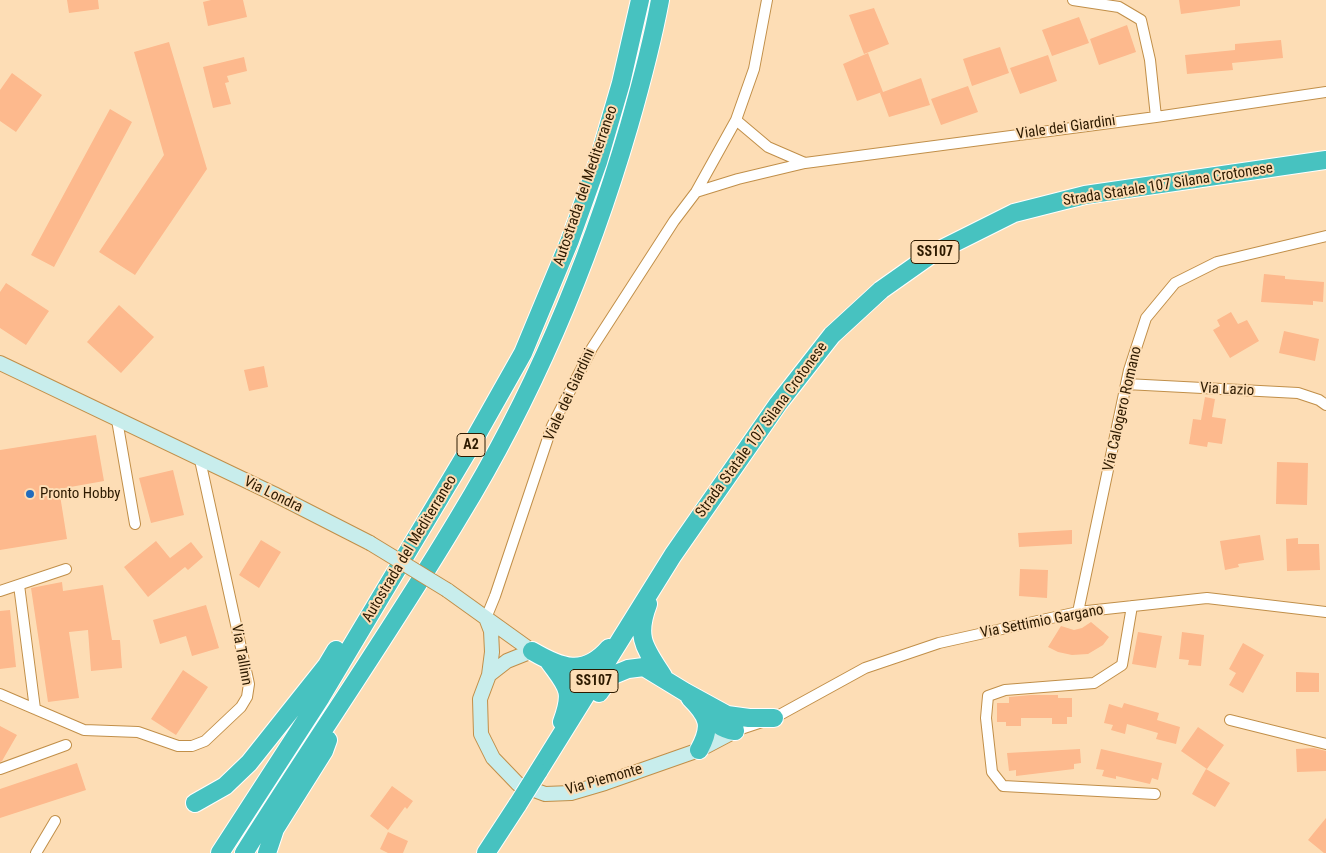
<!DOCTYPE html>
<html>
<head>
<meta charset="utf-8">
<style>
	body { margin:0 }
	canvas { display:block; background:#fdddb5 }
</style>
</head>
<body>
<canvas width="1326" height="853"></canvas>
<script>
const context = document.querySelector('canvas').getContext('2d');
context.lineJoin = 'round';
function fillPath(path, color) {
  context.fillStyle = color;
  context.fill(path, 'evenodd');
}
function trace(path, color, width, dash) {
  context.strokeStyle = color;
  context.lineWidth = width;
  context.lineCap = dash ? 'butt' : 'round';
  context.setLineDash(dash || []);
  context.stroke(path);
}
function write(font, color, halo, rows, align = 'center') {
  context.font = font + ' "Roboto Condensed",sans-serif';
  context.lineWidth = 4;
  context.setLineDash([]);
  context.textBaseline = 'middle';
  context.strokeStyle = halo;
  context.fillStyle = color;
  for (const [text, x, y, turn = 0] of rows) {
    context.save();
    context.translate(x, y);
    context.rotate((+turn || 0) * Math.PI / 180);
    context.textAlign = isNaN(turn) ? turn : align;
    if (halo) context.strokeText(text, 0, 0);
    context.fillText(text, 0, 0);
    context.restore();
  }
}
fillPath(new Path2D(`
	M 67,0 L 98,0 L 99,9 L 69,13 Z
	M 211,0 L 243,0 L 247,17 L 208,26 L 203,2 Z
	M 1179,0 L 1240,0 L 1240,6 L 1181,14 Z
	M 874,8 L 889,44 L 864,54 L 849,15 Z
	M 1079,17 L 1089,43 L 1052,56 L 1042,30 Z
	M 1127,25 L 1136,52 L 1099,65 L 1090,39 Z
	M 1281,40 L 1283,58 L 1232,63 L 1233,70 L 1187,74 L 1185,55 L 1235,50 L 1235,44 Z
	M 169,42 L 207,169 L 135,275 L 99,252 L 164,155 L 134,52 Z
	M 1000,47 L 1009,73 L 972,86 L 963,59 Z
	M 868,53 L 883,92 L 921,78 L 930,105 L 889,117 L 880,93 L 882,92 L 857,101 L 843,64 Z
	M 1048,55 L 1057,81 L 1020,94 L 1010,68 Z
	M 244,57 L 247,71 L 227,76 L 229,82 L 225,83 L 231,104 L 213,108 L 203,67 Z
	M 12,73 L 42,95 L 16,132 L 0,121 L 0,90 Z
	M 968,86 L 978,112 L 941,125 L 931,99 Z
	M 110,109 L 132,122 L 54,267 L 31,255 Z
	M 1264,274 L 1285,276 L 1285,279 L 1324,282 L 1323,302 L 1313,301 L 1313,305 L 1261,302 Z
	M 6,283 L 49,311 L 26,345 L 0,328 L 0,292 Z
	M 119,305 L 154,337 L 121,373 L 87,342 Z
	M 1231,312 L 1238,324 L 1247,320 L 1259,341 L 1230,358 L 1213,330 L 1220,326 L 1217,320 Z
	M 1284,331 L 1319,339 L 1315,361 L 1279,353 Z
	M 264,366 L 268,387 L 249,391 L 244,370 Z
	M 1205,397 L 1215,399 L 1212,417 L 1226,419 L 1222,444 L 1208,442 L 1207,447 L 1189,444 L 1193,419 L 1201,420 Z
	M 96,435 L 104,481 L 59,489 L 67,539 L 0,550 L 0,450 Z
	M 1277,462 L 1308,463 L 1307,505 L 1276,504 Z
	M 173,470 L 184,515 L 151,523 L 139,478 Z
	M 1072,530 L 1072,544 L 1019,547 L 1018,533 Z
	M 1260,535 L 1264,560 L 1238,564 L 1239,567 L 1225,570 L 1220,541 Z
	M 1298,538 L 1298,544 L 1319,544 L 1320,570 L 1287,571 L 1286,539 Z
	M 261,540 L 281,552 L 259,588 L 239,575 Z
	M 156,541 L 170,558 L 191,542 L 203,557 L 188,570 L 185,567 L 148,597 L 124,567 Z
	M 1020,569 L 1048,570 L 1047,598 L 1019,596 Z
	M 62,582 L 63,591 L 103,585 L 112,640 L 120,640 L 122,668 L 91,671 L 88,630 L 69,632 L 79,698 L 48,702 L 31,588 Z
	M 206,605 L 219,648 L 192,656 L 186,636 L 160,644 L 153,620 Z
	M 10,610 L 16,667 L 0,669 L 0,611 Z
	M 1091,622 L 1109,637 L 1103,645 L 1088,654 L 1072,655 L 1058,652 L 1048,647 L 1061,626 L 1074,630 L 1082,628 Z
	M 1138,632 L 1162,636 L 1156,668 L 1132,664 Z
	M 1182,632 L 1204,635 L 1201,666 L 1188,665 L 1189,660 L 1179,659 Z
	M 1243,643 L 1264,655 L 1243,693 L 1229,685 L 1236,673 L 1229,669 Z
	M 183,670 L 208,687 L 176,735 L 151,719 Z
	M 1296,672 L 1319,673 L 1319,692 L 1296,692 Z
	M 1031,695 L 1058,695 L 1058,698 L 1072,698 L 1072,717 L 1067,717 L 1067,724 L 1052,724 L 1052,718 L 1021,718 L 1021,726 L 1006,726 L 1006,722 L 997,722 L 997,703 L 1009,703 L 1009,697 Z
	M 1124,703 L 1159,713 L 1157,720 L 1180,727 L 1176,744 L 1156,739 L 1158,733 L 1127,724 L 1125,734 L 1111,730 L 1113,725 L 1104,723 L 1109,704 L 1122,708 Z
	M 0,726 L 17,735 L 2,761 L 0,762 Z
	M 1198,727 L 1224,745 L 1207,769 L 1181,751 Z
	M 1314,748 L 1326,751 L 1326,771 L 1297,772 L 1296,749 Z
	M 1080,749 L 1081,763 L 1074,764 L 1074,769 L 1016,776 L 1016,770 L 1009,771 L 1007,753 Z
	M 1101,749 L 1162,763 L 1158,780 L 1152,778 L 1150,784 L 1116,776 L 1116,779 L 1102,776 L 1104,770 L 1096,769 Z
	M 77,763 L 86,790 L 0,818 L 0,789 Z
	M 1206,769 L 1230,783 L 1215,807 L 1192,794 Z
	M 392,786 L 413,801 L 407,809 L 405,807 L 388,830 L 370,816 Z
	M 1326,818 L 1326,853 L 1324,853 L 1308,840 Z
	M 388,832 L 408,841 L 403,853 L 388,853 L 380,849 Z`), '#fdb98d');
const street = new Path2D(`
	M 1073,0 L 1119,7 L 1141,20 L 1150,60 L 1156,117
	M 736,120 L 768,147 L 805,163
	M 696,192 L 738,179 L 805,163 L 1156,117 L 1326,92
	M 1126,384 L 1298,393 L 1319,400 L 1326,405
	M 117,420 L 135,524
	M 19,585 L 35,709
	M 0,591 L 66,569
	M 1132,606 L 1122,665 L 1094,683 L 1005,690 L 988,696 L 986,718 L 992,772 L 1003,786 L 1155,794
	M 1078,612 L 1129,370 L 1146,318 L 1175,283 L 1217,262 L 1326,236
	M 486,618 L 495,596 L 552,426 L 592,348 L 674,221 L 696,192 L 736,120 L 754,69 L 767,0
	M 0,694 L 84,730 L 138,732 L 178,746 L 192,746 L 205,741 L 241,707 L 247,697 L 249,684 L 200,460
	M 1230,720 L 1326,744
	M 735,731 L 774,718 L 865,668 L 939,643 L 1078,612 L 1207,598 L 1326,612
	M 0,769 L 66,745
	M 36,853 L 55,821`);
const secondary = new Path2D(`
	M 0,363 L 274,494 L 370,543
	M 447,590 L 532,651
	M 486,618 L 491,631 L 492,652 L 489,675 L 480,699 L 481,734 L 493,758 L 518,784 L 545,794 L 571,793 L 605,783 L 699,750 L 735,731
	M 489,675 L 507,661 L 532,651`);
const highway = new Path2D(`
	M 648,604 C 635,638 645,648 663,676
	M 532,651 C 561,668 584,677 609,648
	M 548,660 C 567,687 574,689 562,722
	M 599,693 L 611,676 L 628,669 L 644,667 L 685,692 L 727,715 L 749,718 L 774,718
	M 690,698 C 709,717 712,726 699,750
	M 702,710 C 712,720 720,729 735,731 L 733,723 L 727,715
	M 538,772 L 673,555 L 778,404 L 832,335 L 881,290 L 932,254 L 1014,213 L 1085,195 L 1326,160
	M 195,803 L 225,786 L 249,763 L 327,665 L 336,650
	M 220,853 L 321,697 L 466,454 L 523,353 L 570,240 L 598,162 L 621,83 L 640,0
	M 244,853 C 315,740 391,631 459,517 C 533,396 589,263 629,126 C 641,84 652,43 660,0
	M 267,853 L 275,829 L 324,751 L 328,740
	M 486,853 L 518,804`);
trace(street, '#c18f49', 12);
trace(secondary, '#c18f49', 16);
trace(highway, '#fff', 20);
trace(street, '#fff', 10);
trace(secondary, '#c8edec', 14);
trace(highway, '#47c2c0', 18);
const secondaryBridge = new Path2D(`
	M 370,543 L 447,590`);
const highwayBridge = new Path2D(`
	M 518,804 L 538,772`);
trace(secondaryBridge, '#c18f49', 16, []);
trace(highwayBridge, '#fff', 20, []);
trace(secondaryBridge, '#c8edec', 14);
trace(highwayBridge, '#47c2c0', 18);
for (const [x, y, r, color] of [
	[30,494,5,"#216cbc"]
]) {
  const dot = new Path2D();
  dot.arc(x, y, r, 0, 2 * Math.PI);
  context.fillStyle = color;
  context.fill(dot);
  trace(dot, '#fdddb5', 2);
}
for (const [x, y, w] of [
	[935,252,48],
	[471,445,28],
	[594,681,48]
]) {
  const box = new Path2D();
  box.roundRect(x - w / 2, y - 11.5, w, 23, 4);
  context.fillStyle = '#fdddb5';
  context.fill(box);
  trace(box, '#2d1a00', 1);
}
write('bold 14px', '#2d1a00', null, [
	["SS107",935,252],
	["A2",471,445],
	["SS107",594,681]
]);
write('15px', '#2d1a00', '#fdddb5', [
	["Viale dei Giardini",1066,128,-8],
	["Strada Statale 107 Silana Crotonese",1168,185,-9],
	["Autostrada del Mediterraneo",586,186,-71],
	["Via Lazio",1227,390,3],
	["Viale dei Giardini",570,395,-65],
	["Via Calogero Romano",1123,409,-77],
	["Strada Statale 107 Silana Crotonese",762,430,-54],
	["Via Londra",273,495,26],
	["Autostrada del Mediterraneo",410,549,-59],
	["Via Settimio Gargano",1042,622,-11],
	["Via Tallinn",241,655,80],
	["Via Piemonte",604,780,-16]
]);
write('15px', '#2d1a00', '#fdddb5', [
	["Pronto Hobby",40,494]
], 'left');
</script>
</body>
</html>
